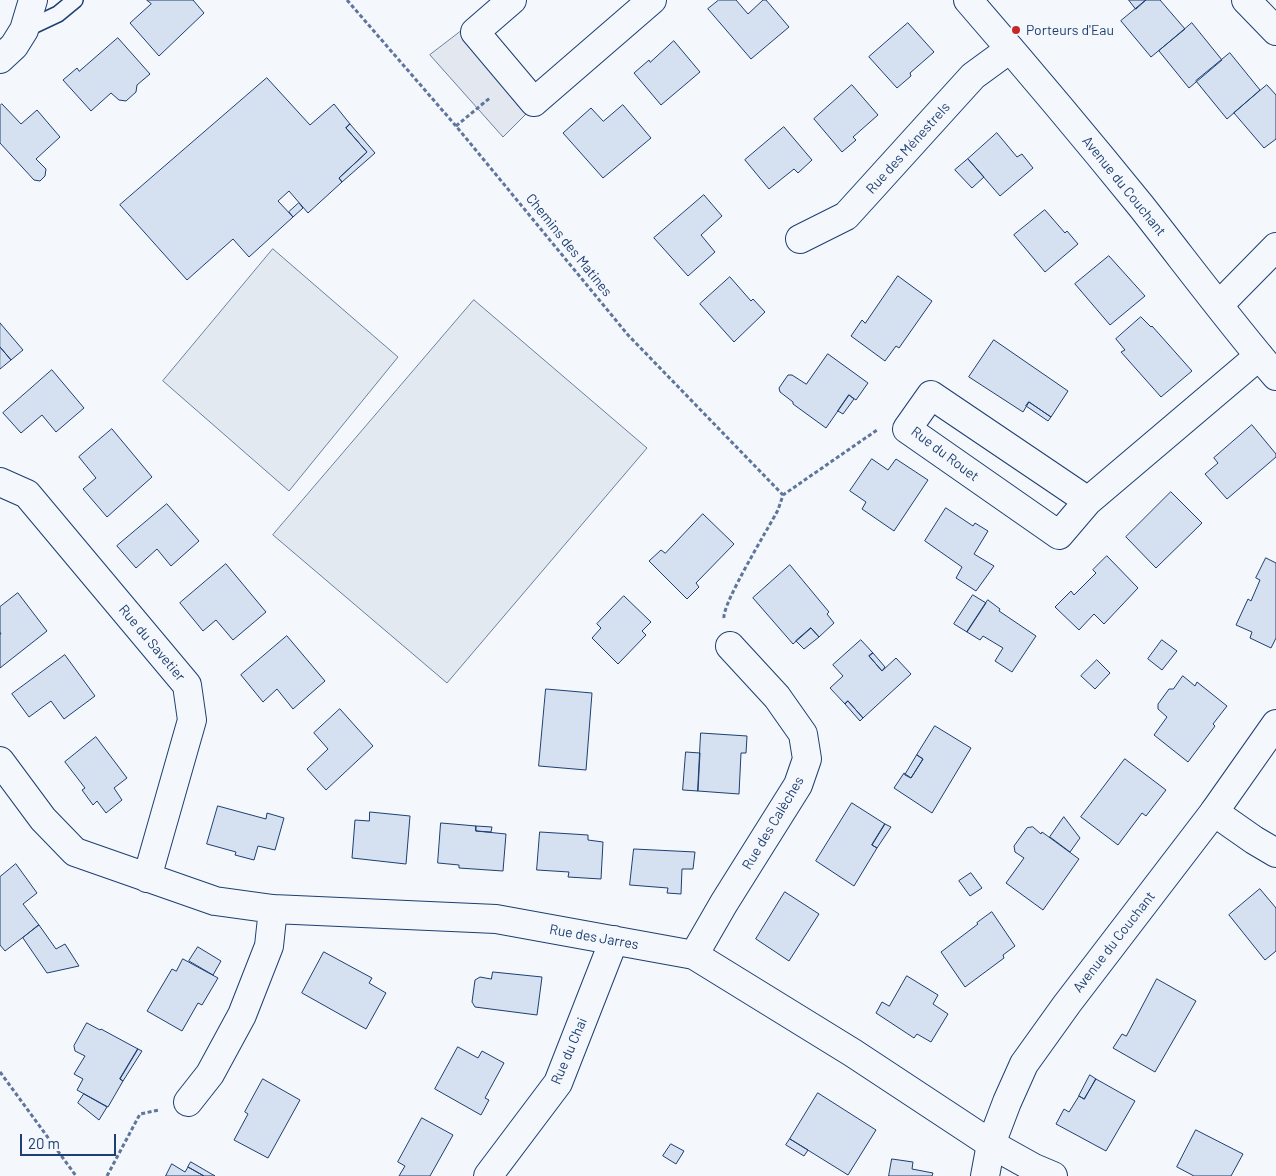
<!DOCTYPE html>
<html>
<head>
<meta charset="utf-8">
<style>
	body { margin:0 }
	#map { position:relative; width:1276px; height:1176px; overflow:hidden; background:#f4f7fb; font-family:Barlow,sans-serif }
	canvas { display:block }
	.scale { position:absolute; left:20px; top:1134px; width:96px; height:22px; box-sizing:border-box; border:2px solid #1d3f73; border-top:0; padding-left:6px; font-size:15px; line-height:18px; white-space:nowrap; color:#1d3f73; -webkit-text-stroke:4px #f4f7fb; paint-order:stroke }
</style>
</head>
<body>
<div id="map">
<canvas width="1276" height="1176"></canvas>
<div class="scale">20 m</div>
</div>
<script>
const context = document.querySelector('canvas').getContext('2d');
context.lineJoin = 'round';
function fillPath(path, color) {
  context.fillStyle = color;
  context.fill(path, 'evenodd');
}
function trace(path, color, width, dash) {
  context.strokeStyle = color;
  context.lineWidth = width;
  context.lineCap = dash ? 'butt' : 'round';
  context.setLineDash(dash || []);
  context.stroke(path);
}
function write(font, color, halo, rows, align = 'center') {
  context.font = font + ' Barlow,sans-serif';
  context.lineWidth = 4;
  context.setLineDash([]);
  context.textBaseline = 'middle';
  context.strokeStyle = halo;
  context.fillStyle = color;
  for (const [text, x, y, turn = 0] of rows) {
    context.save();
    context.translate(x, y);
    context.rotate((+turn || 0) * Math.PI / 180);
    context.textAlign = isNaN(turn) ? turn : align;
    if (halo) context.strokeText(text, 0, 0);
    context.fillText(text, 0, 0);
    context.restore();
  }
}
const green = new Path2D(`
	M 273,249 L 398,357 L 289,491 L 163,381 Z
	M 474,300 L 647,448 L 447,683 L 273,535 Z`);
fillPath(green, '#e3e9f0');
trace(green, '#687fa3', 1);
const parking = new Path2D(`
	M 460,32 L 530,110 L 503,137 L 430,55 Z`);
fillPath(parking, '#e3e8f0');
trace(parking, '#687fa3', 1);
const building = new Path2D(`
	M 147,0 L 193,0 L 204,13 L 159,56 L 130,23 L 151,4 Z
	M 719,0 L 736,0 L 748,14 L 763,0 L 766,0 L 789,27 L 751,59 L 708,9 Z
	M 1129,0 L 1146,0 L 1136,9 Z
	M 1146,0 L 1160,0 L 1185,29 L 1151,57 L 1121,21 Z
	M 908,23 L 934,52 L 910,73 L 911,76 L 897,88 L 869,57 Z
	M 1192,23 L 1222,60 L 1189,88 L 1159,51 Z
	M 118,38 L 150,74 L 137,85 L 136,92 L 126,101 L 119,100 L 111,93 L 91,111 L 63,80 L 77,68 L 79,71 Z
	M 674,41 L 700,72 L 661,105 L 634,73 L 649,60 L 650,62 Z
	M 1230,53 L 1260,90 L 1227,119 L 1196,81 Z
	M 267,78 L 310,125 L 334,104 L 350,124 L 346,128 L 367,152 L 339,178 L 342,182 L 308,213 L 289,191 L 278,201 L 293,217 L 249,257 L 233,239 L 187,280 L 120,205 Z
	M 852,85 L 878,115 L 853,137 L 856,140 L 842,152 L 814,119 Z
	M 1267,85 L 1276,95 L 1276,139 L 1264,148 L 1234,113 Z
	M 2,104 L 21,124 L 37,110 L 60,137 L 36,159 L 46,169 L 45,176 L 40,181 L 34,180 L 0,143 L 0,106 Z
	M 623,105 L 651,138 L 603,178 L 563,133 L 591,108 L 603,121 Z
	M 350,124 L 375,153 L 342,182 L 339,178 L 367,152 L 346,128 Z
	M 784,127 L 812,160 L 798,173 L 794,169 L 769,189 L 745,160 Z
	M 997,133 L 1017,157 L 1022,154 L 1033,168 L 1000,196 L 968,159 Z
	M 968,159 L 984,177 L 972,188 L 955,170 Z
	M 704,195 L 722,216 L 701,235 L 715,252 L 688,276 L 654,238 Z
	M 299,203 L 303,208 L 293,217 L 289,212 Z
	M 1045,210 L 1065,233 L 1067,231 L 1078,244 L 1045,272 L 1014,235 Z
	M 1109,256 L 1145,296 L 1110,325 L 1075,284 Z
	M 898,276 L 932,301 L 899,348 L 896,346 L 885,361 L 851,336 L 862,320 L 865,323 Z
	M 730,277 L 751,301 L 753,299 L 765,312 L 734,342 L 700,304 Z
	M 1141,317 L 1151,327 L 1152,326 L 1192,371 L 1161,397 L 1121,352 L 1125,350 L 1116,339 Z
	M 0,323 L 23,350 L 11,360 L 0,347 Z
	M 994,340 L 1068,391 L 1051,417 L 1029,402 L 1023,412 L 969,377 Z
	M 0,347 L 11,360 L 0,369 Z
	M 828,354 L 868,383 L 856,400 L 849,395 L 826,428 L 793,404 L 793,402 L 780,392 L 779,388 L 788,375 L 792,375 L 806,384 Z
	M 52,370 L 84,408 L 56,432 L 42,415 L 21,433 L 3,413 Z
	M 849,395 L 854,399 L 843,414 L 838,411 Z
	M 1029,402 L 1051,417 L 1048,421 L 1026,406 Z
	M 1252,425 L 1276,454 L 1276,457 L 1227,499 L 1205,474 L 1218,463 L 1214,458 Z
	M 112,429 L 152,477 L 107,517 L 83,489 L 96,478 L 79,457 Z
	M 872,459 L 888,470 L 896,459 L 928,480 L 894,531 L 862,509 L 866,502 L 850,491 Z
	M 1171,492 L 1202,523 L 1156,568 L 1126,537 Z
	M 167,504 L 199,541 L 171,566 L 157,549 L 136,568 L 117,546 Z
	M 946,508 L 973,526 L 975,523 L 988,531 L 974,554 L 994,566 L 976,591 L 956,578 L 962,567 L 925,541 Z
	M 703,514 L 734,544 L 696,583 L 699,587 L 687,599 L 649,561 L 661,550 L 665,553 Z
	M 1107,556 L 1138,588 L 1104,624 L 1094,614 L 1079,630 L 1055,607 L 1071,591 L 1074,595 L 1096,573 L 1093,570 Z
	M 1266,558 L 1276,563 L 1276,638 L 1271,648 L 1250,638 L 1252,632 L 1236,625 L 1248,599 L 1251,601 L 1260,580 L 1256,578 Z
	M 226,564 L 266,612 L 233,640 L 216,620 L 203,631 L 180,603 Z
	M 790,565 L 829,612 L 827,614 L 834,623 L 819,637 L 811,628 L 793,644 L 753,598 Z
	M 18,593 L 47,631 L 0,668 L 0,634 L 1,634 L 0,632 L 0,607 Z
	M 973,595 L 986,603 L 967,632 L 954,624 Z
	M 624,596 L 651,622 L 642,631 L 646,635 L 618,664 L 592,638 L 601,628 L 597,624 Z
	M 988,600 L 1000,609 L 999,611 L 1036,636 L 1012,672 L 995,661 L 1003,648 L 983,636 L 980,640 L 967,632 Z
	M 811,628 L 819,637 L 804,649 L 796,641 Z
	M 287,636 L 325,681 L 293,709 L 277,689 L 263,702 L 241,675 Z
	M 861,640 L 873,653 L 869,656 L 882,671 L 896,658 L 911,674 L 863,718 L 848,701 L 845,704 L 830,688 L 843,676 L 833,665 Z
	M 1162,640 L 1177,651 L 1162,670 L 1148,659 Z
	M 873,653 L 885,667 L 882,671 L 869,656 Z
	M 65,655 L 95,696 L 64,719 L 51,701 L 29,717 L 12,694 Z
	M 1097,660 L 1110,673 L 1095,689 L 1081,676 Z
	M 1183,676 L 1195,686 L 1197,682 L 1227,706 L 1213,724 L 1215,726 L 1188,762 L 1154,735 L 1167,717 L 1158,709 L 1158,704 L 1169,689 L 1173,689 Z
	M 546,689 L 592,693 L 586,770 L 539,766 Z
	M 848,701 L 863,718 L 860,721 L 845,704 Z
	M 340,709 L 373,746 L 326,790 L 307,769 L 328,749 L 314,733 Z
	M 935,726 L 971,748 L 932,813 L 894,788 L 904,773 L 911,778 L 923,759 L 917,755 Z
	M 701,733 L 747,736 L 746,753 L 741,753 L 739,794 L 698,791 Z
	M 96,737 L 127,778 L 114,788 L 122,800 L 106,813 L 97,801 L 93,805 L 82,790 L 85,788 L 65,762 Z
	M 686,752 L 700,753 L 698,791 L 683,790 Z
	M 917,755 L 923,759 L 911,778 L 905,775 Z
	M 1125,759 L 1166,790 L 1146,816 L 1142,813 L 1118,845 L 1081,817 Z
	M 852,803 L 885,824 L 872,845 L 877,848 L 854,886 L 816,861 Z
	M 218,806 L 266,819 L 267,813 L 284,818 L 275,850 L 258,846 L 254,860 L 235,855 L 236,852 L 207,844 Z
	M 370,812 L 410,816 L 406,864 L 352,858 L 355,820 L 369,821 Z
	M 1064,817 L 1080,838 L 1070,852 L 1050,837 Z
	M 441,823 L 476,826 L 476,831 L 506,834 L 503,871 L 459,868 L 459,865 L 438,863 Z
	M 885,824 L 891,827 L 877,848 L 872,845 Z
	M 476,826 L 492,827 L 491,832 L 476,831 Z
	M 1033,827 L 1041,834 L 1042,832 L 1079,859 L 1043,910 L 1006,883 L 1024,858 L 1015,852 L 1014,846 L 1027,828 Z
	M 540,832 L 588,835 L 588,840 L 603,842 L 601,879 L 568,877 L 569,872 L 537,870 Z
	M 634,849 L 695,852 L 693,869 L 682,869 L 681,894 L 667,893 L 668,888 L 630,885 Z
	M 16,864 L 37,893 L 23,904 L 39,925 L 5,951 L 0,945 L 0,877 Z
	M 971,873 L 982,888 L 970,896 L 959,881 Z
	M 1260,889 L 1276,908 L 1276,951 L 1265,960 L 1229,915 Z
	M 785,892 L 819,914 L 789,961 L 756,939 Z
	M 992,912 L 1015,946 L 1003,955 L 1004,958 L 965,987 L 941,952 L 978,924 L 977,923 Z
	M 39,925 L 56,949 L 65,944 L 79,966 L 47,973 L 23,938 Z
	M 198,947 L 221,961 L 213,975 L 189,961 Z
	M 324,952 L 372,978 L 369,983 L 386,993 L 366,1029 L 302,993 Z
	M 183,959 L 218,978 L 202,1005 L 198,1003 L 182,1031 L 147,1011 L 172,969 L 176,971 Z
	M 493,972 L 542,977 L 537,1015 L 475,1007 L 472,1002 L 475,980 L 480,977 L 491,979 Z
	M 907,976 L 938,995 L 933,1004 L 948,1014 L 931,1042 L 917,1034 L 914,1038 L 876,1013 L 882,1002 L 889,1006 Z
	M 1157,979 L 1196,1001 L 1155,1072 L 1113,1048 L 1122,1034 L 1126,1036 Z
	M 87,1023 L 100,1030 L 101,1029 L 138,1049 L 120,1079 L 123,1081 L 108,1107 L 77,1090 L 83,1079 L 74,1074 L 85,1056 L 75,1051 L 74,1046 Z
	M 458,1047 L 478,1058 L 482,1051 L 504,1063 L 485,1098 L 489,1100 L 481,1115 L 435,1089 Z
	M 138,1049 L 142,1051 L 123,1081 L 120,1079 Z
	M 1090,1075 L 1096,1079 L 1084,1099 L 1079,1096 Z
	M 263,1079 L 300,1100 L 268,1158 L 234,1140 L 248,1114 L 245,1112 Z
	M 1096,1079 L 1135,1101 L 1106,1151 L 1056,1124 L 1064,1109 L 1069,1112 L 1079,1096 L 1084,1099 Z
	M 818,1093 L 876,1130 L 848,1175 L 790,1139 Z
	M 84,1094 L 107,1107 L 99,1120 L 78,1103 Z
	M 422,1118 L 453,1135 L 430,1176 L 399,1176 L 405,1166 L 398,1162 Z
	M 1196,1130 L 1243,1154 L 1231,1176 L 1194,1176 L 1177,1167 Z
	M 790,1139 L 808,1150 L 804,1156 L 786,1145 Z
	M 671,1144 L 684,1151 L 676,1164 L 663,1156 Z
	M 892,1159 L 913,1162 L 912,1169 L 933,1173 L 932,1176 L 889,1176 Z
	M 191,1162 L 215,1176 L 204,1176 L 188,1167 Z
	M 172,1164 L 185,1172 L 188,1167 L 204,1176 L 166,1176 Z`);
fillPath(building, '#d5e0f0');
trace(building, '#1d3f73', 1);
const service = new Path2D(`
	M 24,30 L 58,14 L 75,0`);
const minor = new Path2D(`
	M 512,0 L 475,32 L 534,102 L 652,0
	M 1246,0 L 1276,31
	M 0,59 L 14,46 L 24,30 L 33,0
	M 800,239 L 846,216 L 973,76 L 1010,49
	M 1219,305 L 1276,247
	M 0,482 L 27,494 L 187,685 L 192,720 L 147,878
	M 1088,501 L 931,395 L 907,429 L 1059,535 L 1088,501 L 1259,356
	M 0,761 L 43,819 L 75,852 L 215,901 L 273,909 L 496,919 L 694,955 L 853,1053 L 991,1144 L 1034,1168 L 1053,1176
	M 1214,812 L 1254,840 L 1276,853
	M 694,955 L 724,903 L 798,785 L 807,759 L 803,734 L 777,697 L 730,646
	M 188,1102 L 210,1074 L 242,1015 L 269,946 L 273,909
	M 488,1176 L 558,1083 L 614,940`);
const tertiary = new Path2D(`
	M 968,0 C 1027,68 1085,137 1141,206 C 1186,263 1229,321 1276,376
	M 985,1176 L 991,1144 L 1007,1102 L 1024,1064 L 1067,1004 L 1214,812 L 1276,724`);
trace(service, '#1d3f73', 18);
trace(minor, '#1d3f73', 30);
trace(tertiary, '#1d3f73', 30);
trace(new Path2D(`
	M 347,0 L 456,126 L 628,335 L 783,495
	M 456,126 L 491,97
	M 724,618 C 722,604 769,527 778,510 L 783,495 L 877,430
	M 0,1072 L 76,1176
	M 107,1176 L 140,1114 L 159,1110`), '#5e769c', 3, [4, 2.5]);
trace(service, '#f4f7fb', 15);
trace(minor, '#f4f7fb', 28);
trace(tertiary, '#f4f7fb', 28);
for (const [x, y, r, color] of [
	[1016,30,5,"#c62828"]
]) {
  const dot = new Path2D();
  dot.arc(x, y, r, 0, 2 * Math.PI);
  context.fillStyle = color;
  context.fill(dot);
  trace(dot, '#f4f7fb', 2);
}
write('14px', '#1d3f73', '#f4f7fb', [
	["Porteurs d'Eau",1026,30]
], 'left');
write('14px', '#1d3f73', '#f4f7fb', [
	["Rue des Ménestrels",908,148,-48],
	["Avenue du Couchant",1124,186,51],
	["Chemins des Matines",569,245,51],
	["Rue du Rouet",945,454,37],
	["Rue du Savetier",152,643,50],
	["Rue des Calèches",773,823,-59],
	["Rue des Jarres",594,937,10],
	["Avenue du Couchant",1114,942,-52],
	["Rue du Chai",569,1051,-67]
]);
</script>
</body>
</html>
